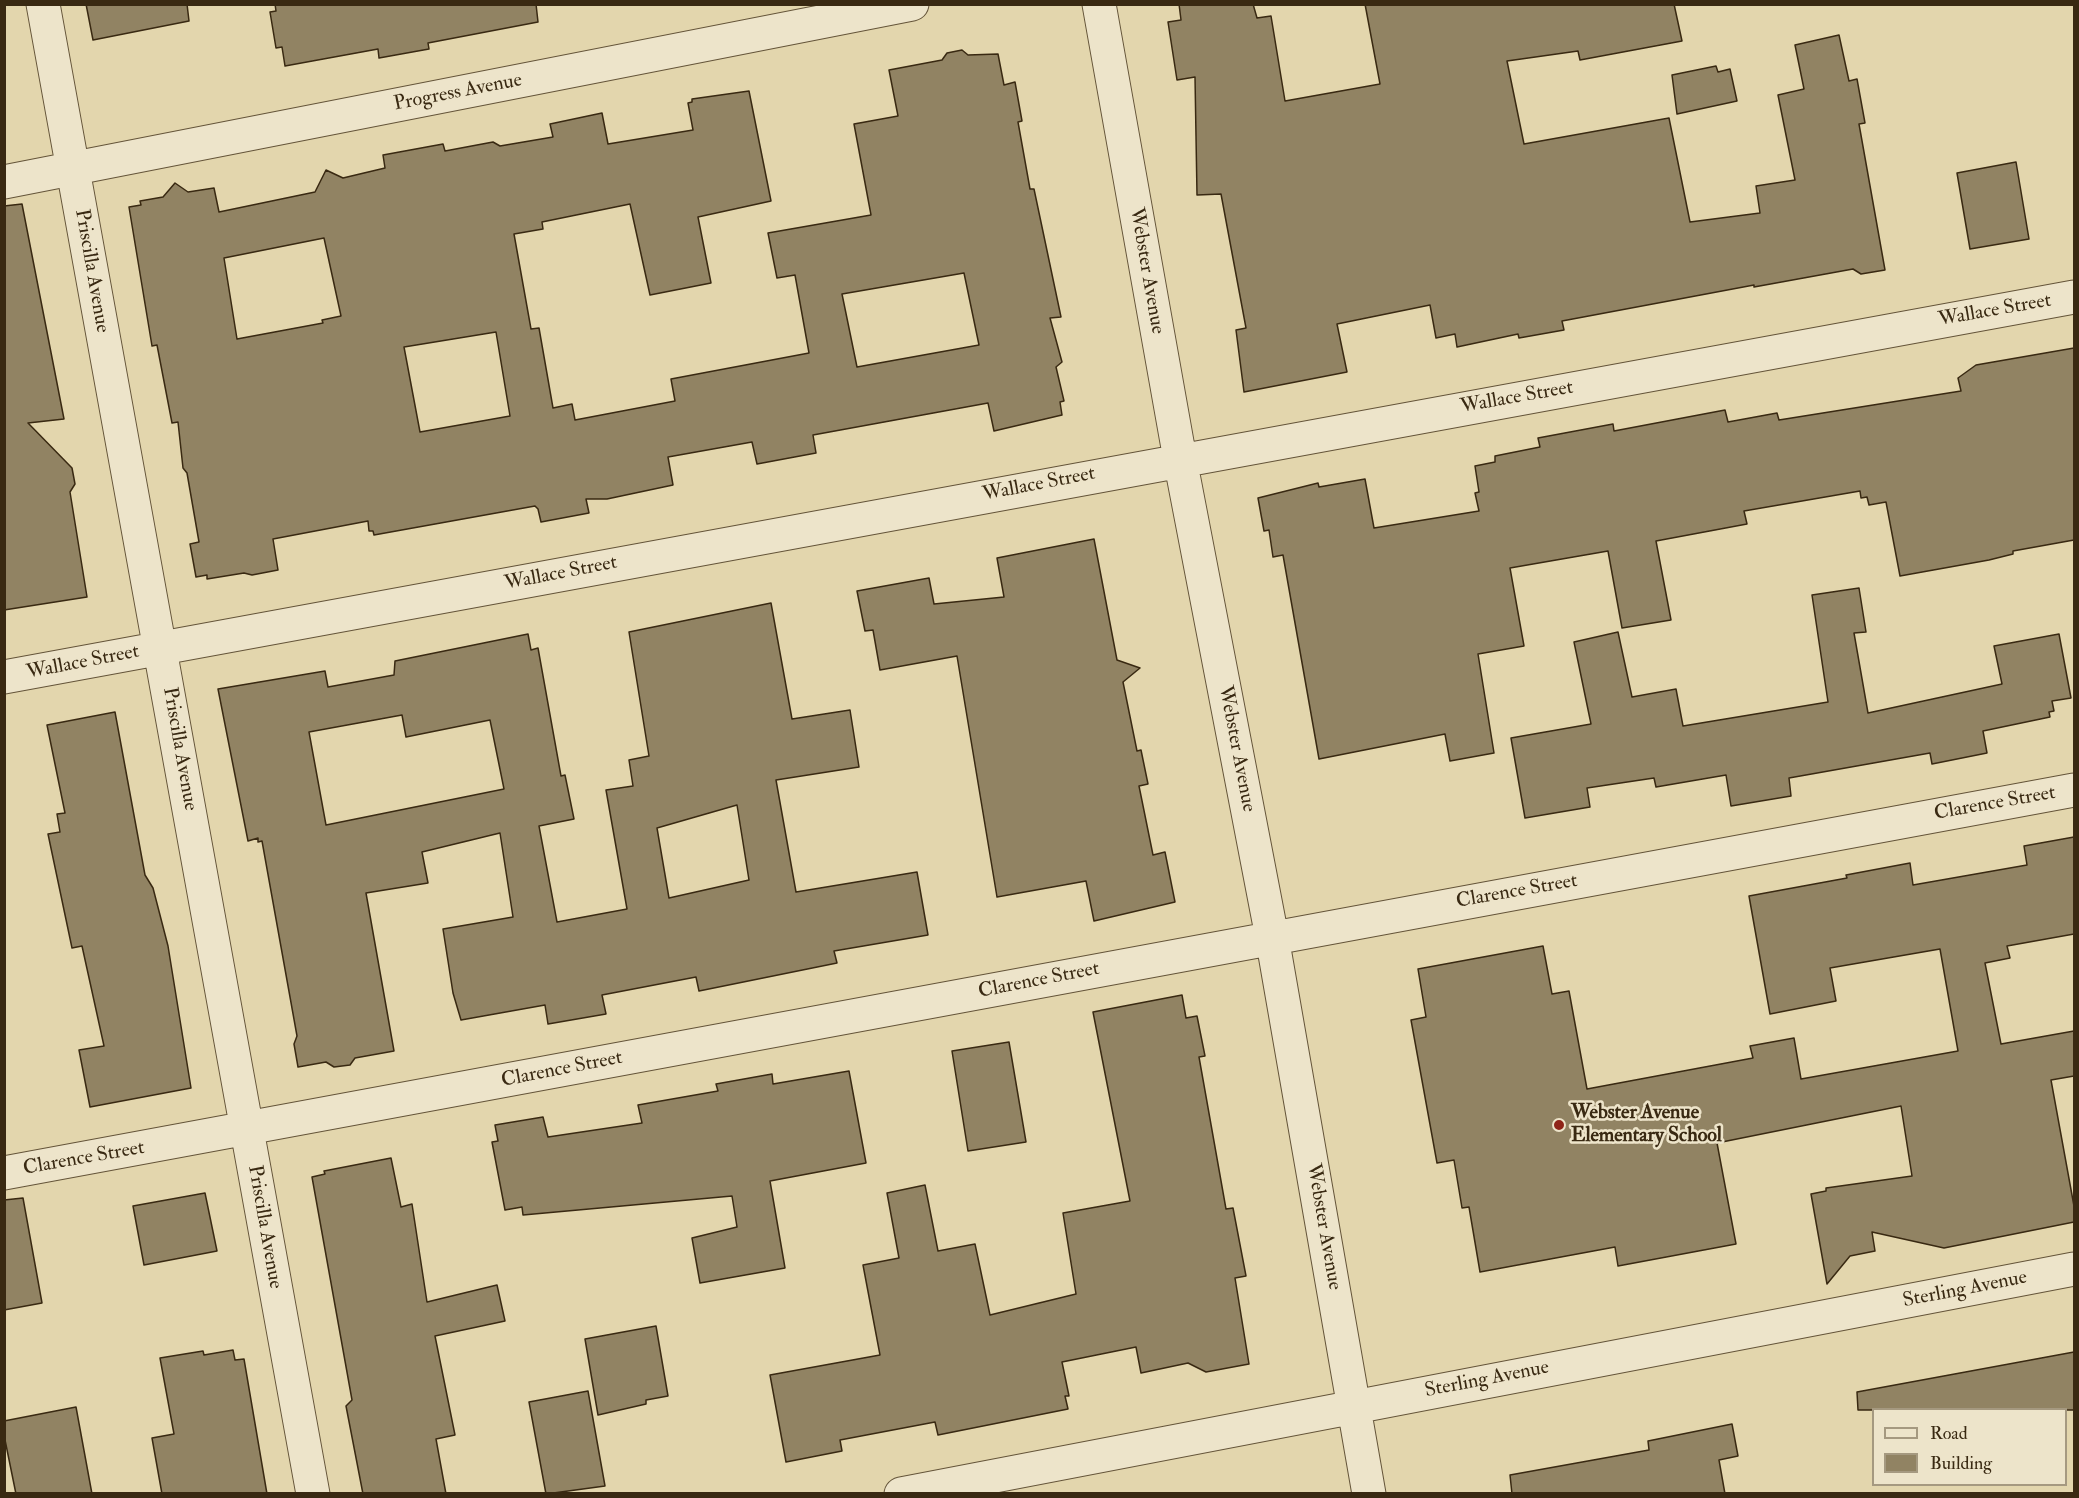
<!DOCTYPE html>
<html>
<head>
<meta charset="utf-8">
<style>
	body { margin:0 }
	#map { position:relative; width:2079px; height:1498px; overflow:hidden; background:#e3d6ad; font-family:"IM FELL Double Pica",serif }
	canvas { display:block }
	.frame { position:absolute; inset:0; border:6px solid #392912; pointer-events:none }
	.legend { position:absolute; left:1872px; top:1408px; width:195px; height:78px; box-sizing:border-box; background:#ede4ca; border:2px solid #a59980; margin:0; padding:8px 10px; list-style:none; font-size:18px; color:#392912 }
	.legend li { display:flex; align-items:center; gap:12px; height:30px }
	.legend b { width:30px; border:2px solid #a59980 }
</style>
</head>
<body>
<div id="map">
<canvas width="2079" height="1498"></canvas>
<div class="frame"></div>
<ul class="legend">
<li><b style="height:8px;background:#ede4ca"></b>Road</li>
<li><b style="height:16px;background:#918363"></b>Building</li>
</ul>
</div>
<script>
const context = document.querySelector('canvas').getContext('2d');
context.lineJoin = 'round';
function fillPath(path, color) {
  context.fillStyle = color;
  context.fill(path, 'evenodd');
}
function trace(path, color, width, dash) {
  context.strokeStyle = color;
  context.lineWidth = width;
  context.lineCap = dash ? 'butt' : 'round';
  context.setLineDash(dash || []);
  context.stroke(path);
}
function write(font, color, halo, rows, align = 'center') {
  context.font = font + ' "IM FELL Double Pica",serif';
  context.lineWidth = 5;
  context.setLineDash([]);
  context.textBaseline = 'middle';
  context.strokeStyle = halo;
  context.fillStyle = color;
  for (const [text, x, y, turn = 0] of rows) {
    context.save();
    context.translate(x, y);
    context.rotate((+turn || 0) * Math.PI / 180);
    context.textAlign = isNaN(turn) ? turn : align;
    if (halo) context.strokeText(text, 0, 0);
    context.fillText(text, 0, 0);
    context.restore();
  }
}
const building = new Path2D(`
	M 86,4 L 187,4 L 189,21 L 93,40 Z
	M 275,4 L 536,4 L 538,22 L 428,43 L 429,49 L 379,58 L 378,49 L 285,66 L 282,47 L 276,48 L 270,12 L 276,11 Z
	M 1179,4 L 1253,4 L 1257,18 L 1271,16 L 1285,101 L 1380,84 L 1365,4 L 1674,4 L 1682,41 L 1580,60 L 1578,51 L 1507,61 L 1524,144 L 1669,118 L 1690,222 L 1760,213 L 1756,186 L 1795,180 L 1778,95 L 1804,89 L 1795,45 L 1839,35 L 1849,81 L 1857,79 L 1865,123 L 1859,124 L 1885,270 L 1861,274 L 1853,269 L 1754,287 L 1754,285 L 1562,321 L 1564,330 L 1519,338 L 1518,334 L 1457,347 L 1455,334 L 1436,338 L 1430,305 L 1337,324 L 1347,372 L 1244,392 L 1236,330 L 1246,328 L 1221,194 L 1197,195 L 1195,77 L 1177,80 L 1168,22 L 1181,20 Z
	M 962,50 L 968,55 L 998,54 L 1004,85 L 1015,82 L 1022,121 L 1018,122 L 1030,189 L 1034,189 L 1061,317 L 1050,318 L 1062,362 L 1056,367 L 1064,401 L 1060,402 L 1062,415 L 994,431 L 988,403 L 813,435 L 816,453 L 757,464 L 752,442 L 668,457 L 673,485 L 607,499 L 586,499 L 589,513 L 541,522 L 538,509 L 535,506 L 374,535 L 373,531 L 369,531 L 368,521 L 273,539 L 278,570 L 252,575 L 244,573 L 207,579 L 207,575 L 196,577 L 190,544 L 199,542 L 187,473 L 183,468 L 178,422 L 172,423 L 157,345 L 152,346 L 129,207 L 141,205 L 140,201 L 163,197 L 175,183 L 188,192 L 214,188 L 219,212 L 315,192 L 326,170 L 343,178 L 385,168 L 383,155 L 443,144 L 445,151 L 493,142 L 500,146 L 553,137 L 550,124 L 602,113 L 608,144 L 693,130 L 688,103 L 692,102 L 692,99 L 749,91 L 771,201 L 698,217 L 711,283 L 650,295 L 630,204 L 542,222 L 543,229 L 514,234 L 531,329 L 539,328 L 553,408 L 572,404 L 575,420 L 675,401 L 671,379 L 809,353 L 795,275 L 777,278 L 768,233 L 871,215 L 854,124 L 898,116 L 889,70 L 942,60 L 947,53 ZM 324,238 L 341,316 L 322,320 L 323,323 L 237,339 L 224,258 ZM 964,273 L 979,345 L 857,367 L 842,294 ZM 496,332 L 510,416 L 420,432 L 404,347 Z
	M 1716,66 L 1718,72 L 1730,69 L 1737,101 L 1677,114 L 1672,75 Z
	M 2016,162 L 2029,239 L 1970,249 L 1957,173 Z
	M 22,204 L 64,419 L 28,423 L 72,468 L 75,484 L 70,492 L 87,597 L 4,610 L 4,206 Z
	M 2074,348 L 2074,540 L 2013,551 L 2013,554 L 1989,560 L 1900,576 L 1886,502 L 1869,505 L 1867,497 L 1861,498 L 1860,491 L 1744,511 L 1747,524 L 1656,541 L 1671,620 L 1622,628 L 1608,551 L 1510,568 L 1524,646 L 1478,654 L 1494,753 L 1450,761 L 1445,734 L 1319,759 L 1283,555 L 1273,557 L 1269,530 L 1264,531 L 1258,498 L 1318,483 L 1319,487 L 1365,479 L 1374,528 L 1479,511 L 1475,493 L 1479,492 L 1475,466 L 1495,462 L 1495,456 L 1540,447 L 1538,438 L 1613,424 L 1614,431 L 1725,410 L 1728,422 L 1777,413 L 1779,420 L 1961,391 L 1958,378 L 1976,365 Z
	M 1094,539 L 1117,660 L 1140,668 L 1123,682 L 1137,751 L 1141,750 L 1148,784 L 1139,786 L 1153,855 L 1165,852 L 1175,902 L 1094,921 L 1086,881 L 997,897 L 957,656 L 880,670 L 873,630 L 865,631 L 857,591 L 929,578 L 934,604 L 1004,597 L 997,558 Z
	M 1859,588 L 1866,632 L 1854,633 L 1868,713 L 2002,684 L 1994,646 L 2059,634 L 2071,698 L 2052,701 L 2054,711 L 2049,712 L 2050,717 L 1983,731 L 1987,753 L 1932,764 L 1930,753 L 1789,778 L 1791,796 L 1731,806 L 1726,775 L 1656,787 L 1654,778 L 1587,788 L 1590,807 L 1525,818 L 1511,738 L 1591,724 L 1574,642 L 1618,632 L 1632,697 L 1676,689 L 1683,726 L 1828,702 L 1812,595 Z
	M 771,603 L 792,719 L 850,710 L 859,767 L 776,780 L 796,892 L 917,872 L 928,935 L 834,951 L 837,963 L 699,991 L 696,977 L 602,995 L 606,1014 L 548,1024 L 545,1005 L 461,1020 L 453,993 L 443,929 L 513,917 L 500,833 L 422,852 L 428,883 L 366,893 L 394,1051 L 355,1058 L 350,1065 L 334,1067 L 326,1062 L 298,1067 L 294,1044 L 297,1036 L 262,841 L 258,842 L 258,838 L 248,841 L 218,689 L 325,671 L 328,687 L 394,675 L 395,661 L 528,634 L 531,650 L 538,648 L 561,776 L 565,775 L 574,819 L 539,826 L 557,922 L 627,909 L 606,790 L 633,786 L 629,760 L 649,756 L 629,632 ZM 402,715 L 406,737 L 490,720 L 504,789 L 326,825 L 309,732 ZM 737,805 L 749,880 L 669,898 L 657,828 Z
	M 115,712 L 145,875 L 153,888 L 168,946 L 191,1088 L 90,1107 L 79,1050 L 104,1046 L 82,946 L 72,948 L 48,834 L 60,832 L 57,814 L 65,813 L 47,725 Z
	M 2074,837 L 2074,934 L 2007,946 L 2010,958 L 1985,963 L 2001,1044 L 2074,1031 L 2074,1076 L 2051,1080 L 2074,1206 L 2074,1222 L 1944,1248 L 1872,1232 L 1875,1251 L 1850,1256 L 1827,1284 L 1811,1194 L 1826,1191 L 1826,1188 L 1912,1176 L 1901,1106 L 1717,1143 L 1736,1244 L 1618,1266 L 1615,1247 L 1480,1272 L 1469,1207 L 1462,1208 L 1454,1160 L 1437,1163 L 1411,1020 L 1426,1017 L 1418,969 L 1543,946 L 1552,994 L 1569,991 L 1587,1089 L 1753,1058 L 1750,1046 L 1794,1038 L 1801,1079 L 1958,1051 L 1940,949 L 1830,968 L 1836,1001 L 1770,1014 L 1749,896 L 1847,878 L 1846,875 L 1910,863 L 1913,885 L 2027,865 L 2024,846 Z
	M 1182,995 L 1186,1018 L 1197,1016 L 1205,1056 L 1199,1057 L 1226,1209 L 1233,1208 L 1246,1276 L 1235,1278 L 1249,1364 L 1206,1372 L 1188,1363 L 1141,1373 L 1136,1347 L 1062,1362 L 1069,1396 L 1065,1396 L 1068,1409 L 938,1435 L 935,1422 L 840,1440 L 842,1451 L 786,1462 L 770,1375 L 880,1355 L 863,1265 L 899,1258 L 887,1193 L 925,1185 L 938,1251 L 975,1244 L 990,1315 L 1076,1294 L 1063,1213 L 1130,1201 L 1093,1012 Z
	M 1009,1042 L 1026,1142 L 968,1151 L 952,1051 Z
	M 849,1071 L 866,1163 L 770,1181 L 785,1268 L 700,1283 L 692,1238 L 737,1227 L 732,1196 L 523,1215 L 522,1207 L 505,1210 L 492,1142 L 498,1141 L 495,1125 L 543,1117 L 548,1137 L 642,1123 L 638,1105 L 718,1091 L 716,1084 L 772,1074 L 773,1084 Z
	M 391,1158 L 401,1207 L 412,1204 L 427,1302 L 497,1285 L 505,1321 L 435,1336 L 455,1435 L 436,1439 L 446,1494 L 363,1494 L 346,1406 L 352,1400 L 312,1177 L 325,1174 L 324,1171 Z
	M 205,1193 L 217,1251 L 144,1265 L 133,1206 Z
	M 23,1198 L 42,1303 L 4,1310 L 4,1200 Z
	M 656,1326 L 668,1396 L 646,1400 L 646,1404 L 598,1415 L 585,1339 Z
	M 233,1350 L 235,1360 L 244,1359 L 267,1494 L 162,1494 L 152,1438 L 174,1434 L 160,1358 L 203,1351 L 204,1355 Z
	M 2074,1352 L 2074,1410 L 1858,1410 L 1857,1392 Z
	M 588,1391 L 605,1486 L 546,1494 L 529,1402 Z
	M 76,1407 L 92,1494 L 16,1494 L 4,1435 L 4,1421 Z
	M 1732,1424 L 1738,1456 L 1719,1460 L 1725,1494 L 1512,1494 L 1510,1475 L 1649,1450 L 1648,1441 Z`);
fillPath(building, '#918363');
trace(building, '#392912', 1.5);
const minor = new Path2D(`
	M 43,4 L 313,1494
	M 1099,4 L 1180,459 L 1272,937 L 1369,1494
	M 4,182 L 912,4
	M 4,677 L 2074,297
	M 4,1173 L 2074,790
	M 901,1494 L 2074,1269`);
trace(minor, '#645439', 35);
trace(minor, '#ede4ca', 33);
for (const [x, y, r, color] of [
	[1559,1125,6,"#8f2418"]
]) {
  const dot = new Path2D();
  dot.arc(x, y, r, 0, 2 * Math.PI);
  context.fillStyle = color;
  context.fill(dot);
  trace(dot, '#ede4ca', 2);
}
write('20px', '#392912', '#ede4ca', [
	["Progress Avenue",458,93,-11],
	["Priscilla Avenue",91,271,80],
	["Webster Avenue",1146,271,80],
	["Wallace Street",1995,311,-10],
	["Wallace Street",1517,398,-10],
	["Wallace Street",1039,485,-11],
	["Wallace Street",561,574,-11],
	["Wallace Street",83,663,-11],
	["Priscilla Avenue",179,749,80],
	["Webster Avenue",1236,749,79],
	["Clarence Street",1995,804,-10],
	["Clarence Street",1517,892,-10],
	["Clarence Street",1039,981,-11],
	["Clarence Street",562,1070,-11],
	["Clarence Street",84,1159,-10],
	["Priscilla Avenue",264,1227,80],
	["Webster Avenue",1323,1227,80],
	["Sterling Avenue",1965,1290,-11],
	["Sterling Avenue",1487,1380,-11]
]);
write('bold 20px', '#392912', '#ede4ca', [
	["Webster Avenue",1571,1114],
	["Elementary School",1571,1137]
], 'left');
</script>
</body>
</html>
